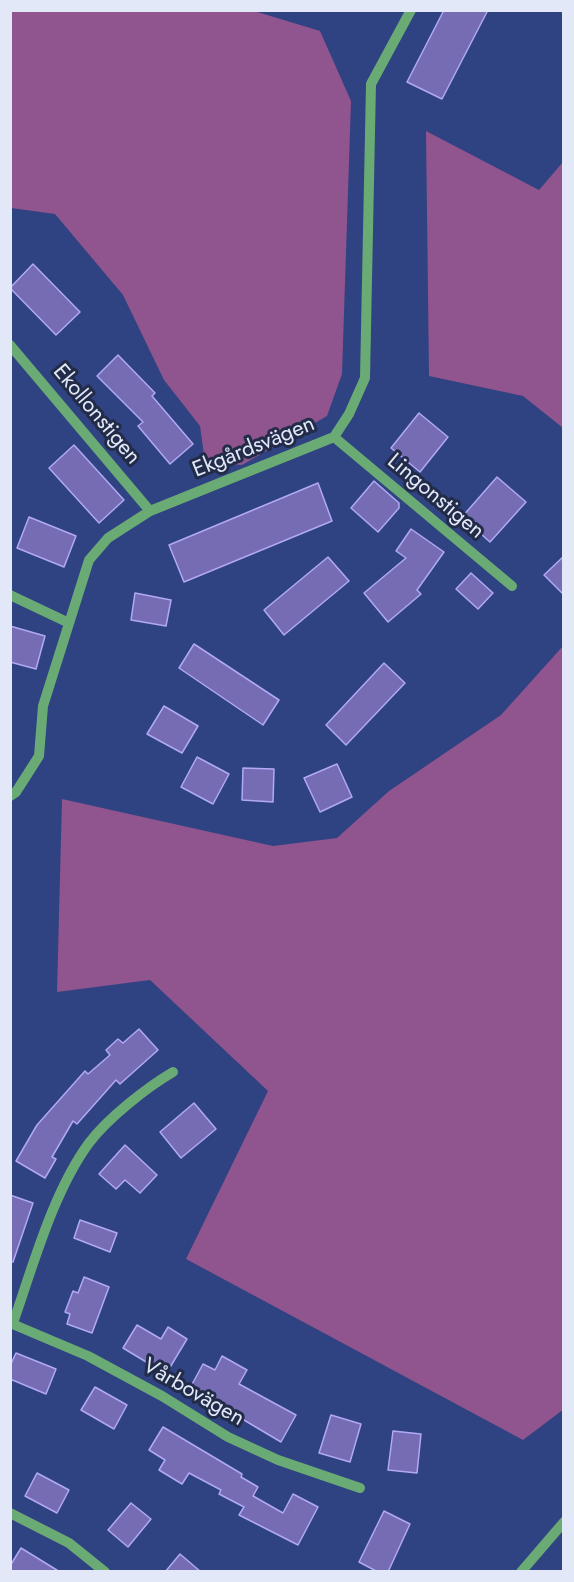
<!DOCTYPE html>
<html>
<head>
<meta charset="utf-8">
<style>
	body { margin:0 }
	#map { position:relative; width:574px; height:1582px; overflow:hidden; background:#2f4281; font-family:Jost,sans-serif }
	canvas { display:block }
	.frame { position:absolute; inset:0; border:12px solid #e2e8f8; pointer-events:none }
</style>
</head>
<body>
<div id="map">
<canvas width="574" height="1582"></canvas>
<div class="frame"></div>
</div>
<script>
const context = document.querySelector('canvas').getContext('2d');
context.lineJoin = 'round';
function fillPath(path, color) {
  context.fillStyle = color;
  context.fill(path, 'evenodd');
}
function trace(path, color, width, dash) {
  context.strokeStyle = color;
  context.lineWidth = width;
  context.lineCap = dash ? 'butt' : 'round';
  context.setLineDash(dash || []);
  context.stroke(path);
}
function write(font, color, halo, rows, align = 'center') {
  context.font = font + ' Jost,sans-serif';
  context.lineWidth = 6;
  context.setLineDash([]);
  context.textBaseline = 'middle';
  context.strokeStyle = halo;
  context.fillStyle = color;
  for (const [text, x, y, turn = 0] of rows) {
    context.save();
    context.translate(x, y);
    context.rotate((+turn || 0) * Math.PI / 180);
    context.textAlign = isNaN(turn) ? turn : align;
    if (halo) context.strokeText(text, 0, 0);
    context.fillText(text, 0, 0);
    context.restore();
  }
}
fillPath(new Path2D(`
	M 10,11 L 254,11 L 320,31 L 351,101 L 342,374 L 327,416 L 242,465 L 205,462 L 200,426 L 164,380 L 123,295 L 55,214 L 11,208 Z
	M 426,131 L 539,190 L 563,162 L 563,428 L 523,396 L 429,376 Z
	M 563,646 L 564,1409 L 523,1440 L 186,1259 L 268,1091 L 150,980 L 57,992 L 62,799 L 273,846 L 337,838 L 389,791 L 501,715 Z`), '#90548e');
const building = new Path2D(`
	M 444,10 L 488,10 L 442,99 L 407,82 Z
	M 33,264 L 80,312 L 56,335 L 10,288 Z
	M 118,355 L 155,393 L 152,396 L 193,444 L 170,464 L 138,426 L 143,422 L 97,376 Z
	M 419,413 L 448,437 L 420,472 L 391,448 Z
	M 74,445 L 124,500 L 99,523 L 49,468 Z
	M 497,477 L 526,502 L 490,542 L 462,517 Z
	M 374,481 L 399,503 L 399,508 L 378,532 L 351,508 Z
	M 318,483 L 332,521 L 184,582 L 169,545 Z
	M 29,517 L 76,536 L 64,567 L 17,548 Z
	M 411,529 L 444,552 L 417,590 L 421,594 L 388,622 L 364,593 L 406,558 L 396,551 Z
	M 564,556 L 564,595 L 544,575 Z
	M 328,557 L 349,581 L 284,635 L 264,610 Z
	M 471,573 L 493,593 L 478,609 L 456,589 Z
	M 135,593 L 171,600 L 166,626 L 131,620 Z
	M 10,626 L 45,636 L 36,669 L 10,662 Z
	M 194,644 L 279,700 L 263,725 L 179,668 Z
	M 384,663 L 405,683 L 346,745 L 326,725 Z
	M 164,706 L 198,726 L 182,753 L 147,734 Z
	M 197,757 L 229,774 L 213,804 L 181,787 Z
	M 337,764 L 352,797 L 320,812 L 304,778 Z
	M 243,768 L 274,769 L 273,802 L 242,800 Z
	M 139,1029 L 158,1050 L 120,1084 L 116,1080 L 77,1124 L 73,1121 L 52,1157 L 56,1159 L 45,1178 L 16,1161 L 37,1125 L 85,1071 L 88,1074 L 110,1055 L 106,1050 L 118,1039 L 123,1043 Z
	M 194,1103 L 216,1129 L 181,1158 L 160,1132 Z
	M 125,1145 L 157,1175 L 140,1193 L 125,1180 L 116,1189 L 99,1174 Z
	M 10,1195 L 33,1203 L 13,1262 L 10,1261 Z
	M 80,1220 L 117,1233 L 110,1252 L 74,1238 Z
	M 84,1277 L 109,1287 L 92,1333 L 67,1324 L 70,1314 L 65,1312 L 73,1291 L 78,1293 Z
	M 137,1325 L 161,1339 L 168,1327 L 187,1339 L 166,1374 L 123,1348 Z
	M 16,1353 L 56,1369 L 46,1394 L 10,1379 L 10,1366 Z
	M 222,1356 L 247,1370 L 239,1384 L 296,1415 L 281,1442 L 190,1388 L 203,1364 L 215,1370 Z
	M 95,1387 L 127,1405 L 114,1429 L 81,1410 Z
	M 331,1415 L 361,1424 L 350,1462 L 319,1453 Z
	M 163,1427 L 242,1474 L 241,1477 L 258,1487 L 253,1496 L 283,1513 L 293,1494 L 318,1507 L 298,1545 L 239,1515 L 244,1507 L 219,1494 L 221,1490 L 189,1473 L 182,1484 L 159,1470 L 165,1460 L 149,1450 Z
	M 393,1431 L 421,1434 L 417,1473 L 388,1470 Z
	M 37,1473 L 69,1490 L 57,1513 L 25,1496 Z
	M 131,1503 L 151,1519 L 128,1547 L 108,1530 Z
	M 384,1511 L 410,1524 L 388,1572 L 378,1572 L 359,1562 Z
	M 21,1548 L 60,1572 L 10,1572 L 10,1566 Z
	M 180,1554 L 201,1572 L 165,1572 Z`);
fillPath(building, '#756cb3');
trace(building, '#b1a9f6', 1.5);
trace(new Path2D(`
	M 10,345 L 150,511
	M 334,437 L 512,586
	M 10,595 L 69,623
	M 10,796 L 16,792 L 39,756 L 43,706 L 89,560 L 108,538 L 150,511 L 334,437 L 349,414 L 365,378 L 371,84 L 411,10
	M 10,1323 L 88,1356 L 162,1396 L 228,1437 L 278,1460 L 360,1488
	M 13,1323 C 33,1266 53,1192 89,1143 C 108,1118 146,1088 173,1072
	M 10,1513 L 69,1543 L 105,1572
	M 521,1572 L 564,1522`), '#6aaa75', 10);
write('22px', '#e2e8f8', '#222c48', [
	["Ekollonstigen",96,415,50],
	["Ekgårdsvägen",254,448,-22],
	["Lingonstigen",435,497,40],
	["Vårbovägen",193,1393,30]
]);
</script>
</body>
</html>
